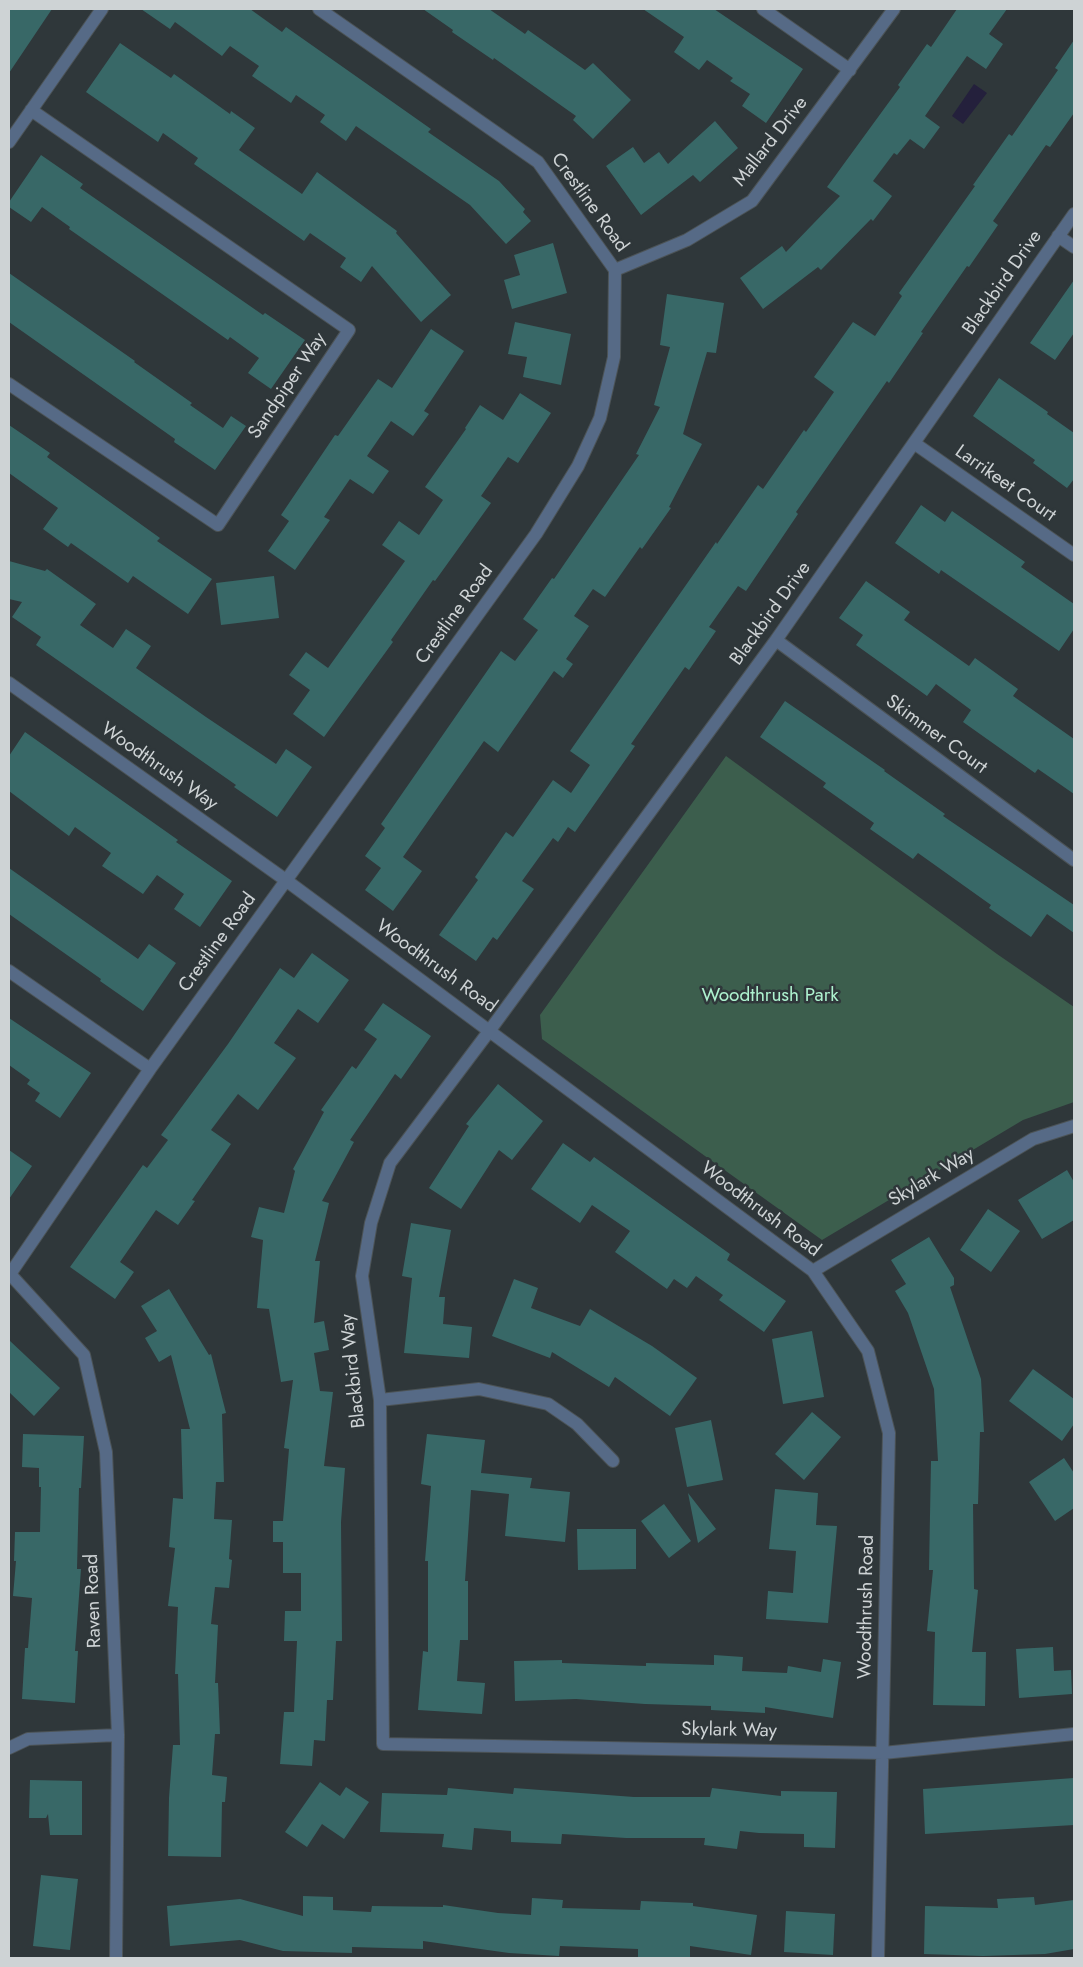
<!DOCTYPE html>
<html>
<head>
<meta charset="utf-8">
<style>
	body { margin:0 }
	#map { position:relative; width:1083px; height:1967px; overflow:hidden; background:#2f373a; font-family:Jost,sans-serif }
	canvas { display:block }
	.frame { position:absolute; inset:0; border:10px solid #ced3d5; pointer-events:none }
</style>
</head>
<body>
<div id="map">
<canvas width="1083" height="1967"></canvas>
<div class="frame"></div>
</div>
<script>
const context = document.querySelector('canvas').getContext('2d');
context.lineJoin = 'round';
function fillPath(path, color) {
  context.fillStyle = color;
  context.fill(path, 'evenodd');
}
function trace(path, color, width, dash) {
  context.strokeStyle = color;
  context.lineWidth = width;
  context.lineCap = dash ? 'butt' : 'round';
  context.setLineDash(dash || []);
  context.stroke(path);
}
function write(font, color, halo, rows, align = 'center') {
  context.font = font + ' Jost,sans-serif';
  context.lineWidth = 5;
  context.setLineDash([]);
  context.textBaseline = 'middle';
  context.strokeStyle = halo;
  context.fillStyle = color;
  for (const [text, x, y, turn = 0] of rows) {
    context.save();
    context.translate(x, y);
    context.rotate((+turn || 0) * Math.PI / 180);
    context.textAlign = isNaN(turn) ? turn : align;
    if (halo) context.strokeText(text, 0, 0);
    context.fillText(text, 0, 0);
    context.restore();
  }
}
fillPath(new Path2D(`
	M 726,756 L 997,954 L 1074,1007 L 1074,1102 L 1023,1120 L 822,1240 L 542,1039 L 540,1015 Z`), '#3c5e4d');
fillPath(new Path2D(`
	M 974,84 L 987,93 L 963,124 L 952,116 Z`), '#24203c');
fillPath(new Path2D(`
	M 9,9 L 52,9 L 9,73 Z
	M 141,9 L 250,9 L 282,32 L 286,27 L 431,129 L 428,132 L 499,181 L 525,209 L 523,212 L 531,221 L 506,244 L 470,205 L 356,126 L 346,141 L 320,122 L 325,115 L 296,95 L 291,103 L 252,76 L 259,66 L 230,46 L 222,56 L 175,22 L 170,29 Z
	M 423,9 L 489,9 L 525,34 L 528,30 L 585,70 L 593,63 L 631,100 L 593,139 L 573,120 L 576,116 L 494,58 L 493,60 L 452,32 L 453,30 Z
	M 643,9 L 714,9 L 803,69 L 766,123 L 742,106 L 750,94 L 730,81 L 733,78 L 707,60 L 699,70 L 674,52 L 684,37 Z
	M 957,9 L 1007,9 L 989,34 L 1003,44 L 986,69 L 967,56 L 925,116 L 940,127 L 924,149 L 910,139 L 897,155 L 894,153 L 873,181 L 892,196 L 873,221 L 871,219 L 821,270 L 818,267 L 763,309 L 740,278 L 782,246 L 786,252 L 840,196 L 827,187 L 900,87 L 898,85 L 927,44 L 931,47 Z
	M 1074,40 L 1074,113 L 1050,147 L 1046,145 L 993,221 L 998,225 L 969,267 L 967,266 L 921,332 L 923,333 L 889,383 L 887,381 L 796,512 L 798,514 L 746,591 L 738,586 L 709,627 L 716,631 L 689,670 L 685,667 L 631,744 L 635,746 L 575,832 L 568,827 L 558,842 L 553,838 L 522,881 L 534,889 L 497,940 L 493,937 L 476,961 L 439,935 L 478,880 L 475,877 L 506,832 L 513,837 L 553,780 L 571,793 L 590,765 L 570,751 L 716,542 L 717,544 L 758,485 L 763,489 L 804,430 L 806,432 L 834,392 L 814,377 L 853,322 L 875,336 L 902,296 L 899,293 L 975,186 L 973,185 L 1009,134 L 1012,136 L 1058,70 L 1055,68 Z
	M 120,43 L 171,78 L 174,74 L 230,114 L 231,111 L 255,128 L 239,150 L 302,194 L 317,172 L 397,231 L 396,233 L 451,295 L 421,322 L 372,266 L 361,282 L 340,267 L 346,258 L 310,233 L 304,241 L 194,164 L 198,158 L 163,133 L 158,142 L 86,92 Z
	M 715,121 L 738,148 L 700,182 L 693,175 L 641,215 L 606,166 L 633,147 L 644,163 L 659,152 L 668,164 Z
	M 41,155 L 83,184 L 80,188 L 263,315 L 265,313 L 305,340 L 271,389 L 248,373 L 259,358 L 230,337 L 228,340 L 69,229 L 70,227 L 42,207 L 31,222 L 9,207 L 9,202 Z
	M 553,243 L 567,293 L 512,309 L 504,280 L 520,275 L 514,255 Z
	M 9,273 L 135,361 L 134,362 L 192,403 L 190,405 L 223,428 L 231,416 L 246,426 L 215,470 L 174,442 L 175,439 L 9,322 Z
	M 1074,280 L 1074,333 L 1055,360 L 1030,343 Z
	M 667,294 L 724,303 L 716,353 L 707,352 L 683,434 L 702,444 L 669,507 L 671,508 L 642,549 L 640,547 L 605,597 L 593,589 L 574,616 L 589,626 L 566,659 L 573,664 L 563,678 L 554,671 L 498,752 L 484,741 L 403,857 L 422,871 L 393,911 L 365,890 L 381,868 L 365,856 L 385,828 L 381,824 L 501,651 L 515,661 L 538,630 L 523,619 L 552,578 L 554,579 L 639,455 L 636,454 L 660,407 L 654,405 L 670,347 L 660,345 Z
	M 515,322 L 571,334 L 561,385 L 523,377 L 527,357 L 508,354 Z
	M 431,329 L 464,351 L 424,411 L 429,414 L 413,436 L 391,421 L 367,456 L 389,471 L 373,494 L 350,479 L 324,517 L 330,520 L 295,570 L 268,551 L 289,521 L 281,515 L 335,435 L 338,436 L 378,379 L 392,388 Z
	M 999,378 L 1048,412 L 1047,414 L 1074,433 L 1074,479 L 1067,488 L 1033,463 L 1035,460 L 973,416 Z
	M 520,393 L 551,413 L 518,463 L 508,457 L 481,496 L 491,503 L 435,581 L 433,580 L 391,640 L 393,642 L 324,737 L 293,714 L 310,690 L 289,675 L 306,652 L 328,668 L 405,561 L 382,545 L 399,521 L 419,535 L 443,500 L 425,487 L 466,429 L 465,428 L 480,405 L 503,420 Z
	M 9,425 L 50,453 L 47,457 L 160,538 L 157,541 L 212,579 L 188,614 L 133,576 L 128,583 L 71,543 L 68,547 L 43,529 L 58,508 L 9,473 Z
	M 921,505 L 945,522 L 952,511 L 1025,562 L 1021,567 L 1074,604 L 1074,629 L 1059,651 L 941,570 L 939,574 L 895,543 Z
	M 9,561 L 45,571 L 47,569 L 96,604 L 80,625 L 113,648 L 126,629 L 151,646 L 136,668 L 206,717 L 276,764 L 286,749 L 312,767 L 277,817 L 234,787 L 236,785 L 36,645 L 41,637 L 12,617 L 22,602 L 9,599 Z
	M 274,576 L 279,618 L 221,625 L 216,583 Z
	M 866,581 L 910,612 L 904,620 L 969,666 L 975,658 L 1018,689 L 1013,696 L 1074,739 L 1074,794 L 1038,769 L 1035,773 L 963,722 L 971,710 L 936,684 L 927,696 L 856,645 L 863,635 L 839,618 Z
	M 785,701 L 885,770 L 884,771 L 945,814 L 943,816 L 1074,905 L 1074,933 L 1047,914 L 1031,937 L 989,908 L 991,905 L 918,853 L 913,859 L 870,829 L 874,823 L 823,787 L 826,783 L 760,737 Z
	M 25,732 L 178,840 L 176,842 L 232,881 L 200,927 L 174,909 L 184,894 L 157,875 L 143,894 L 102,866 L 111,853 L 75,827 L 69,836 L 9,791 L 9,756 Z
	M 9,868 L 138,959 L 149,944 L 176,963 L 143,1011 L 100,981 L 101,979 L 9,914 Z
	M 312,953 L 349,980 L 318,1023 L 298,1009 L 274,1043 L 296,1058 L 258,1110 L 238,1094 L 211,1130 L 231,1144 L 192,1200 L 195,1201 L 178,1225 L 156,1210 L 120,1262 L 134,1272 L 115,1299 L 70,1267 L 143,1165 L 147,1168 L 168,1140 L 161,1135 L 228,1044 L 280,968 L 294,978 Z
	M 383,1003 L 431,1036 L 401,1079 L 395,1074 L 350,1140 L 354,1142 L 322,1201 L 329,1203 L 315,1261 L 320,1261 L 314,1323 L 324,1321 L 329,1350 L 314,1353 L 320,1391 L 333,1392 L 324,1466 L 345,1468 L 341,1522 L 342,1641 L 336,1641 L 333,1700 L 327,1700 L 325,1741 L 314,1740 L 312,1766 L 280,1764 L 284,1712 L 294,1712 L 297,1641 L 284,1641 L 285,1611 L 301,1611 L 301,1573 L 283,1573 L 283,1542 L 273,1542 L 273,1521 L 283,1521 L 289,1449 L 284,1448 L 293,1380 L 281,1382 L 269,1309 L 257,1308 L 263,1240 L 251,1237 L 259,1207 L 284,1213 L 295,1171 L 293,1169 L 324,1112 L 321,1110 L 352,1066 L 356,1069 L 377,1039 L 364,1030 Z
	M 9,1018 L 91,1073 L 60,1118 L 35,1101 L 40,1093 L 27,1084 L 30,1080 L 9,1065 Z
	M 498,1084 L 543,1121 L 512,1160 L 499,1150 L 461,1209 L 429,1188 L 469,1126 L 466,1124 Z
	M 563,1143 L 590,1162 L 594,1157 L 615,1172 L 730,1254 L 727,1260 L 786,1301 L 764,1332 L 719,1300 L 723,1295 L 696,1276 L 687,1288 L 674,1279 L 667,1289 L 615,1252 L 630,1231 L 592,1205 L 580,1223 L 531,1189 Z
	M 9,1150 L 32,1166 L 9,1199 Z
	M 1067,1170 L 1074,1182 L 1074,1220 L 1042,1239 L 1018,1200 Z
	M 988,1209 L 1020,1231 L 991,1272 L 960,1250 Z
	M 411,1223 L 451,1230 L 439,1297 L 445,1297 L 443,1324 L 472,1327 L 469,1358 L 404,1353 L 412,1278 L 402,1276 Z
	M 929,1237 L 954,1278 L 954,1285 L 950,1287 L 981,1379 L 984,1432 L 980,1432 L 978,1504 L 973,1504 L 974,1589 L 978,1590 L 972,1652 L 986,1652 L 985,1706 L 933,1705 L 935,1632 L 927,1631 L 933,1570 L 929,1570 L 931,1461 L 938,1461 L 934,1389 L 908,1313 L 895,1291 L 906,1284 L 891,1260 Z
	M 514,1279 L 538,1288 L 531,1308 L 580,1326 L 590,1309 L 652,1346 L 697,1378 L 670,1416 L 615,1377 L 609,1387 L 552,1352 L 550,1358 L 492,1336 Z
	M 169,1289 L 209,1355 L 211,1354 L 226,1413 L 222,1414 L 224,1482 L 216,1482 L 214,1519 L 232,1520 L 229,1559 L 232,1560 L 229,1588 L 215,1587 L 211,1624 L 218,1625 L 215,1683 L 218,1683 L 220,1734 L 215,1734 L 212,1775 L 227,1777 L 225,1802 L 222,1802 L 221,1857 L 168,1856 L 169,1798 L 173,1745 L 180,1745 L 178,1674 L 175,1674 L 178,1607 L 168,1606 L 175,1548 L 169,1547 L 173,1498 L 183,1499 L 181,1429 L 190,1429 L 171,1355 L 159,1362 L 145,1338 L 157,1331 L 141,1306 Z
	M 812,1331 L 824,1397 L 783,1404 L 772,1339 Z
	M 9,1340 L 60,1388 L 34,1416 L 9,1392 Z
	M 1033,1369 L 1074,1399 L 1074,1424 L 1062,1441 L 1009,1401 Z
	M 812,1412 L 841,1437 L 804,1480 L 775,1454 Z
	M 711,1420 L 723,1480 L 687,1487 L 675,1428 Z
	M 23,1434 L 84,1436 L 81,1488 L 79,1488 L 77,1569 L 81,1569 L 75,1651 L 78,1651 L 75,1703 L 22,1699 L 25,1648 L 28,1648 L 32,1598 L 13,1596 L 16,1561 L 14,1561 L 15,1532 L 40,1532 L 41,1487 L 39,1487 L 39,1468 L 22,1467 Z
	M 427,1434 L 485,1440 L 481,1473 L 532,1478 L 530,1488 L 570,1492 L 565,1542 L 505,1536 L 509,1494 L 471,1490 L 465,1581 L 468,1581 L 468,1640 L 460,1640 L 457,1681 L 485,1683 L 482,1714 L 418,1710 L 423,1651 L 428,1652 L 428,1561 L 425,1561 L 431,1486 L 421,1484 Z
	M 1064,1458 L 1074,1473 L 1074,1508 L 1055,1521 L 1029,1482 Z
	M 775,1489 L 818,1493 L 816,1525 L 837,1526 L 828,1623 L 766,1619 L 768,1591 L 793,1593 L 796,1551 L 769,1549 Z
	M 688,1493 L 716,1529 L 698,1543 Z
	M 664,1504 L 691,1541 L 669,1558 L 641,1521 Z
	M 577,1529 L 636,1529 L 636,1569 L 578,1570 Z
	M 1053,1647 L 1054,1671 L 1071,1670 L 1072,1694 L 1019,1698 L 1016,1649 Z
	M 714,1655 L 743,1657 L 742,1671 L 787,1673 L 788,1666 L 821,1672 L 823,1659 L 841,1662 L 833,1718 L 765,1707 L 765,1713 L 711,1710 L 711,1706 L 645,1704 L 576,1699 L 515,1701 L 514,1661 L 562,1660 L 562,1663 L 646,1666 L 646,1663 L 714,1665 Z
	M 1074,1778 L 1074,1825 L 925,1834 L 923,1789 Z
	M 30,1780 L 82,1781 L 82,1835 L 50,1835 L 48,1814 L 46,1818 L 29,1818 Z
	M 320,1782 L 340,1796 L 346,1787 L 369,1802 L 344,1839 L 322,1824 L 307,1847 L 285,1832 Z
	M 448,1788 L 513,1794 L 514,1788 L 634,1797 L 710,1797 L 712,1788 L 781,1796 L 781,1791 L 837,1792 L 835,1848 L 804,1847 L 804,1834 L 759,1833 L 740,1831 L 737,1849 L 704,1845 L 705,1838 L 626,1838 L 562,1834 L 561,1844 L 511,1842 L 511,1831 L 474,1828 L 472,1850 L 442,1847 L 444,1834 L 380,1832 L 382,1793 L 447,1795 Z
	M 41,1875 L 78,1879 L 70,1950 L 33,1946 Z
	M 303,1896 L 333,1897 L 333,1910 L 371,1912 L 372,1906 L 443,1907 L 443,1905 L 498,1913 L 531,1915 L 532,1898 L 563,1900 L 562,1908 L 640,1910 L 641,1901 L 693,1903 L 693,1906 L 757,1915 L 751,1955 L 690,1946 L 690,1958 L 638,1957 L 638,1949 L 560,1946 L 559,1956 L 509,1953 L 423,1941 L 423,1949 L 352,1947 L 352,1953 L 283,1951 L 240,1940 L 170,1946 L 167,1906 L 240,1899 L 303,1916 Z
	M 1034,1897 L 1035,1905 L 1074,1900 L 1074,1949 L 1045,1954 L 983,1956 L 924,1954 L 925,1906 L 998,1908 L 997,1899 Z
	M 786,1911 L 835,1914 L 833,1955 L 784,1952 Z`), '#386867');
const minor = new Path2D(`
	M 763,9 L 850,70
	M 9,142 L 102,9
	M 1074,214 L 776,640 L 490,1030 L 390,1163 L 371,1223 L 362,1276 L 380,1400 L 383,1744 L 883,1753 L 1074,1734
	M 1058,236 L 1074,247
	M 615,270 L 687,240 L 752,201 L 894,9
	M 9,384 L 218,525 L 349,330 L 31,110
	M 914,443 L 1074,555
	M 776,640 L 1074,860
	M 9,683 L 287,881 L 813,1271 L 868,1351 L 889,1433 L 878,1958
	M 9,971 L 150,1069
	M 813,1271 L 1033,1139 L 1074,1126
	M 9,1273 L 84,1355 L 106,1452 L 118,1735 L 116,1958
	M 10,1274 L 150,1069 L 536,534 L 578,466 L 600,418 L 614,357 L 615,270 L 538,162 L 319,9
	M 380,1400 L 479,1389 L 548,1404 L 577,1424 L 613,1461
	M 9,1748 L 28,1739 L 118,1735`);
trace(minor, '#4c5356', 14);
trace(minor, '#566a86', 12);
write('19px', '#ced3d5', '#2f373a', [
	["Mallard Drive",771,142,-52],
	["Crestline Road",589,203,54],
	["Blackbird Drive",1003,283,-55],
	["Sandpiper Way",288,386,-56],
	["Larrikeet Court",1005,484,35],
	["Blackbird Drive",771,614,-54],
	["Crestline Road",455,615,-54],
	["Skimmer Court",936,735,36],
	["Woodthrush Way",159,767,35],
	["Crestline Road",218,943,-54],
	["Woodthrush Road",436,967,36],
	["Skylark Way",932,1178,-31],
	["Woodthrush Road",760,1210,37],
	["Blackbird Way",354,1371,-96],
	["Raven Road",94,1601,-92],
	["Woodthrush Road",867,1607,-89],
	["Skylark Way",729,1731,1]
]);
write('19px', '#aef2cf', '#2f373a', [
	["Woodthrush Park",770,996]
]);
</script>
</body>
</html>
